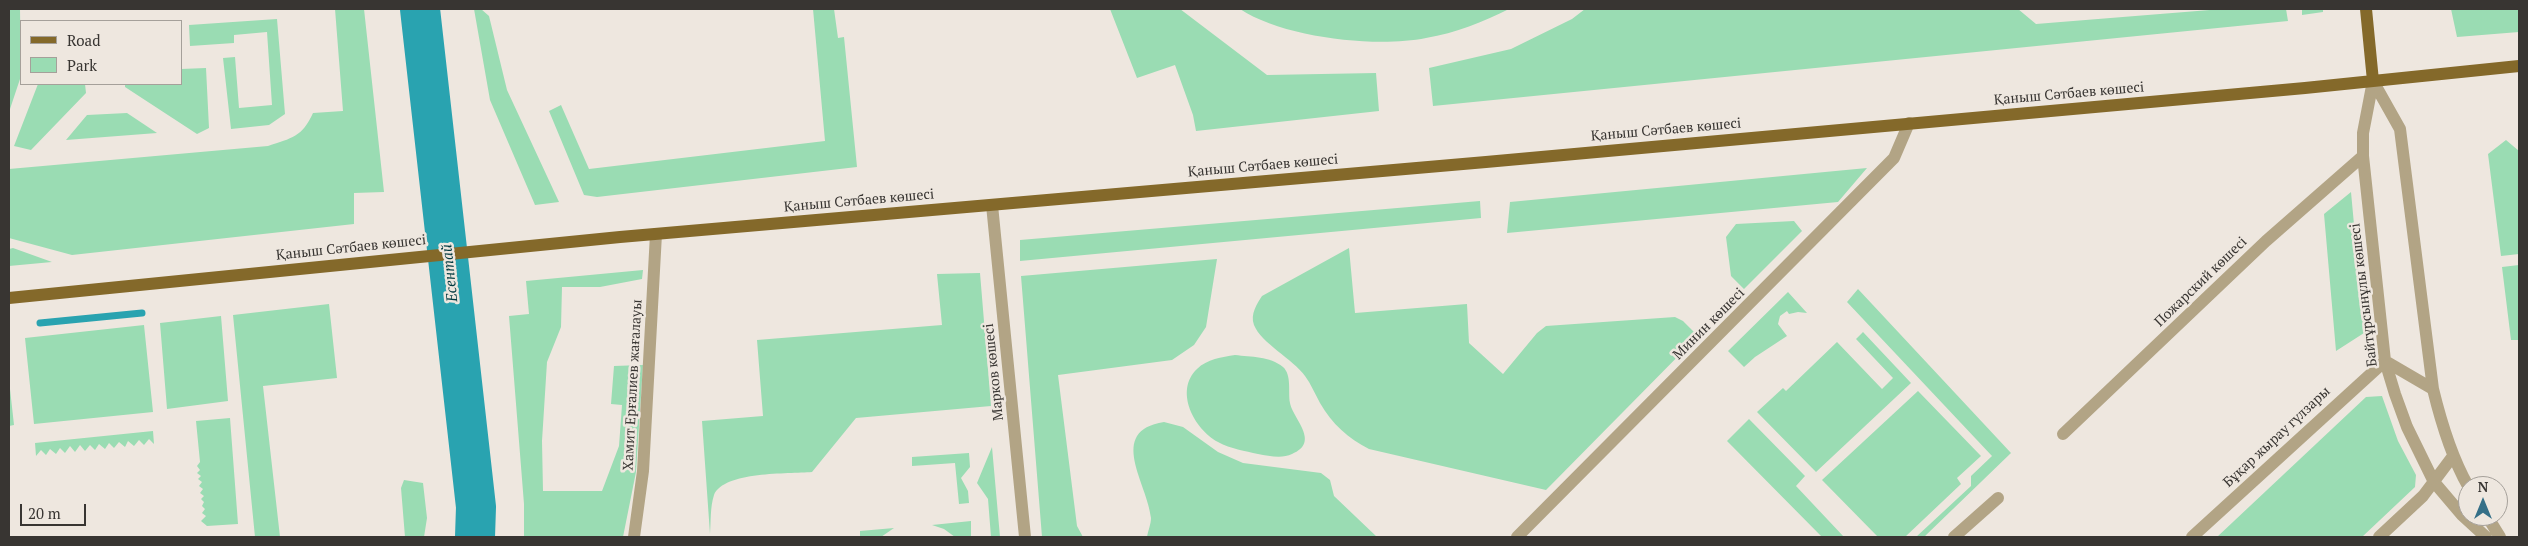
<!DOCTYPE html>
<html>
<head>
<meta charset="utf-8">
<style>
	body { margin:0 }
	#map { position:relative; width:2528px; height:546px; overflow:hidden; background:#eee7df; font-family:"PT Serif",serif }
	canvas { display:block }
	.frame { position:absolute; inset:0; border:10px solid #383532; pointer-events:none }
	.legend { position:absolute; left:20px; top:20px; width:162px; height:65px; box-sizing:border-box; background:#eee7df; border:1px solid #a5a09a; margin:0; padding:6px 9px; list-style:none; font-size:15px; color:#383532 }
	.legend li { display:flex; align-items:center; gap:10px; height:25px }
	.legend b { width:25px; border:1px solid #a5a09a }
	.north { position:absolute; left:2458px; top:476px; width:50px; height:50px; box-sizing:border-box; background:#eee7df; border:1px solid #a5a09a; border-radius:50%; rotate:0deg; font-size:14px; font-weight:700; line-height:20px; text-align:center; color:#383532 }
	.north::after { content:''; display:block; margin:auto; width:18px; height:22px; background:#357088; clip-path:polygon(50% 0,100% 100%,50% 72%,0 100%) }
	.scale { position:absolute; left:20px; top:504px; width:66px; height:22px; box-sizing:border-box; border:2px solid #383532; border-top:0; padding-left:6px; font-size:15px; line-height:18px; white-space:nowrap; color:#383532; -webkit-text-stroke:4px #eee7df; paint-order:stroke }
</style>
</head>
<body>
<div id="map">
<canvas width="2528" height="546"></canvas>
<div class="frame"></div>
<ul class="legend">
<li><b style="height:6px;background:#84692a"></b>Road</li>
<li><b style="height:14px;background:#9adcb3"></b>Park</li>
</ul>
<div class="north">N</div>
<div class="scale">20 m</div>
</div>
<script>
const context = document.querySelector('canvas').getContext('2d');
context.lineJoin = 'round';
function fillPath(path, color) {
  context.fillStyle = color;
  context.fill(path, 'evenodd');
}
function trace(path, color, width, dash) {
  context.strokeStyle = color;
  context.lineWidth = width;
  context.lineCap = dash ? 'butt' : 'round';
  context.setLineDash(dash || []);
  context.stroke(path);
}
function write(font, color, halo, rows, align = 'center') {
  context.font = font + ' "PT Serif",serif';
  context.lineWidth = 5;
  context.setLineDash([]);
  context.textBaseline = 'middle';
  context.strokeStyle = halo;
  context.fillStyle = color;
  for (const [text, x, y, turn = 0] of rows) {
    context.save();
    context.translate(x, y);
    context.rotate((+turn || 0) * Math.PI / 180);
    context.textAlign = isNaN(turn) ? turn : align;
    if (halo) context.strokeText(text, 0, 0);
    context.fillText(text, 0, 0);
    context.restore();
  }
}
fillPath(new Path2D(`
	M 9,9 L 20,9 L 21,76 L 9,112 Z
	M 335,9 L 364,9 L 384,192 L 354,193 L 354,224 L 72,255 L 9,238 L 9,169 L 268,146 C 292,138 302,137 313,113 L 343,111 Z
	M 474,9 L 481,9 L 489,16 L 507,90 L 559,202 L 535,205 L 490,100 Z
	M 813,9 L 834,9 L 838,38 L 844,37 L 857,167 L 597,197 L 584,195 L 549,111 L 561,105 L 589,169 L 825,141 Z
	M 1110,9 L 1180,9 L 1267,75 L 1376,73 L 1379,111 L 1196,131 L 1193,115 L 1175,65 L 1137,78 Z
	M 1240,9 L 1509,9 C 1483,22 1456,33 1426,38 C 1376,48 1284,38 1240,9 Z
	M 1585,9 L 2018,9 L 2036,24 L 2222,9 L 2286,9 L 2288,21 L 1433,106 L 1429,68 L 1511,49 L 1572,19 Z
	M 2302,9 L 2323,9 L 2323,12 L 2302,15 Z
	M 2451,9 L 2519,9 L 2519,32 L 2457,37 Z
	M 277,19 L 285,114 L 269,125 L 231,129 L 223,58 L 235,57 L 239,108 L 272,105 L 267,32 L 234,35 L 234,43 L 190,46 L 189,25 Z
	M 206,68 L 209,128 L 197,134 L 125,87 L 125,84 L 181,84 L 181,69 Z
	M 38,84 L 85,84 L 86,93 L 31,150 L 14,146 Z
	M 127,113 L 157,133 L 66,140 L 87,115 Z
	M 2506,140 L 2519,151 L 2519,254 L 2501,256 L 2488,154 Z
	M 1867,168 L 1838,202 L 1507,233 L 1510,202 Z
	M 2351,192 L 2364,333 L 2336,351 L 2324,214 Z
	M 1480,201 L 1481,218 L 1020,261 L 1020,240 Z
	M 1794,221 L 1802,231 L 1744,289 L 1731,276 L 1726,237 L 1736,224 Z
	M 13,248 L 52,262 L 9,266 L 9,249 Z
	M 1349,248 L 1355,313 L 1467,304 L 1469,343 L 1503,374 L 1537,333 L 1546,326 L 1675,317 L 1683,321 L 1698,336 L 1546,490 L 1369,449 C 1348,438 1332,424 1320,403 C 1315,394 1311,384 1305,376 C 1293,359 1261,343 1254,325 C 1250,314 1257,304 1262,296 Z
	M 1217,259 L 1206,327 L 1194,345 L 1172,360 L 1058,375 L 1077,526 L 1083,537 L 1042,537 L 1021,276 Z
	M 2519,265 L 2519,340 L 2511,340 L 2502,267 Z
	M 643,270 L 642,279 L 600,287 L 562,287 L 561,327 L 547,362 L 542,441 L 543,491 L 602,491 L 619,446 L 622,405 L 611,404 L 614,366 L 643,365 L 636,472 L 623,537 L 524,537 L 524,504 L 509,316 L 529,314 L 526,281 Z
	M 980,273 L 991,406 L 856,418 L 812,472 C 788,474 724,471 714,495 C 710,507 711,522 710,534 L 702,421 L 763,416 L 757,340 L 942,325 L 937,274 Z
	M 1858,289 L 2011,453 L 1924,537 L 1916,537 L 1971,486 L 1971,476 L 1992,456 L 1847,302 Z
	M 1788,292 L 1807,313 L 1798,312 L 1789,314 L 1787,311 L 1780,316 L 1778,324 L 1787,336 L 1755,357 L 1744,367 L 1728,351 Z
	M 329,304 L 337,378 L 263,386 L 280,537 L 255,537 L 233,315 Z
	M 221,316 L 228,401 L 167,409 L 160,323 Z
	M 144,325 L 153,412 L 34,424 L 25,338 Z
	M 1863,332 L 1911,383 L 1816,472 L 1757,412 L 1783,388 L 1786,391 L 1837,342 L 1882,389 L 1893,378 L 1856,339 Z
	M 1235,355 C 1251,357 1270,356 1283,367 C 1292,375 1288,392 1290,403 C 1293,419 1321,442 1292,454 C 1282,459 1269,456 1258,454 C 1245,451 1231,449 1218,442 C 1194,429 1174,391 1197,369 C 1207,359 1222,357 1235,355 Z
	M 9,380 L 14,425 L 9,426 Z
	M 1918,391 L 1981,456 L 1957,478 L 1961,484 L 1905,537 L 1878,537 L 1822,480 Z
	M 2382,396 L 2398,441 L 2416,475 L 2415,487 L 2362,537 L 2217,537 L 2366,397 Z
	M 230,418 L 238,524 L 207,526 L 201,521 L 206,516 L 202,513 L 205,509 L 202,506 L 204,502 L 201,499 L 204,496 L 200,493 L 203,489 L 199,486 L 202,482 L 198,479 L 201,476 L 197,473 L 200,470 L 197,466 L 200,462 L 196,421 Z
	M 1749,419 L 1805,476 L 1796,486 L 1844,537 L 1822,537 L 1727,441 Z
	M 1164,422 L 1183,427 L 1218,452 L 1243,463 L 1321,473 L 1330,480 L 1334,496 L 1377,537 L 1147,537 C 1148,531 1151,524 1151,518 C 1148,484 1106,431 1164,422 Z
	M 153,431 L 154,444 L 149,439 L 144,445 L 139,440 L 134,446 L 128,441 L 125,447 L 119,442 L 114,448 L 109,443 L 105,449 L 99,444 L 95,450 L 90,445 L 85,451 L 80,445 L 75,452 L 70,446 L 65,453 L 60,448 L 56,454 L 50,449 L 46,455 L 41,450 L 36,456 L 35,443 Z
	M 992,447 L 1000,537 L 991,537 L 988,499 L 977,483 Z
	M 969,453 L 970,467 L 961,478 L 968,491 L 969,503 L 959,504 L 955,463 L 912,466 L 912,457 Z
	M 404,480 L 423,483 L 427,518 L 424,537 L 405,537 L 401,488 Z
	M 971,521 L 971,537 L 955,537 L 944,529 L 932,525 Z
	M 894,528 L 881,537 L 860,537 L 860,531 Z`), '#9adcb3');
trace(new Path2D(`
	M 40,323 L 142,313`), '#29a3b0', 7);
trace(new Path2D(`
	M 420,9 L 476,507 L 475,537`), '#29a3b0', 40);
trace(new Path2D(`
	M 2373,81 L 2363,133 L 2363,156 L 2385,361 L 2395,394 L 2407,427 L 2434,482 L 2462,515 L 2486,537
	M 2373,81 L 2400,129 L 2433,389 C 2441,422 2451,456 2468,486
	M 992,205 L 1025,537
	M 2385,361 L 2433,389
	M 2063,434 L 2266,241 L 2363,156
	M 2487,516 L 2500,537
	M 634,537 L 643,471 L 656,234
	M 1517,537 L 1894,158 L 1909,123
	M 1954,537 L 1998,498
	M 2192,537 L 2385,361
	M 2379,537 L 2423,496 L 2453,456`), '#b2a485', 12);
trace(new Path2D(`
	M 2366,9 L 2373,81
	M 9,298 L 620,237 L 1486,162 L 2305,88 L 2519,66`), '#84692a', 12);
write('14px', '#383532', '#eee7df', [
	["Қаныш Сәтбаев көшесі",2069,94,-5],
	["Қаныш Сәтбаев көшесі",1666,130,-5],
	["Қаныш Сәтбаев көшесі",1263,166,-5],
	["Қаныш Сәтбаев көшесі",859,201,-5],
	["Қаныш Сәтбаев көшесі",351,248,-6],
	["Пожарский көшесі",2201,282,-44],
	["Байтұрсынұлы көшесі",2364,295,-97],
	["Минин көшесі",1709,324,-45],
	["Марков көшесі",994,372,-96],
	["Хамит Ерғалиев жағалауы",633,385,-87],
	["Бұқар жырау гүлзары",2277,437,-43]
]);
write('italic 15px', '#01393f', '#eee7df', [
	["Есентай",450,273,-96]
]);
</script>
</body>
</html>
